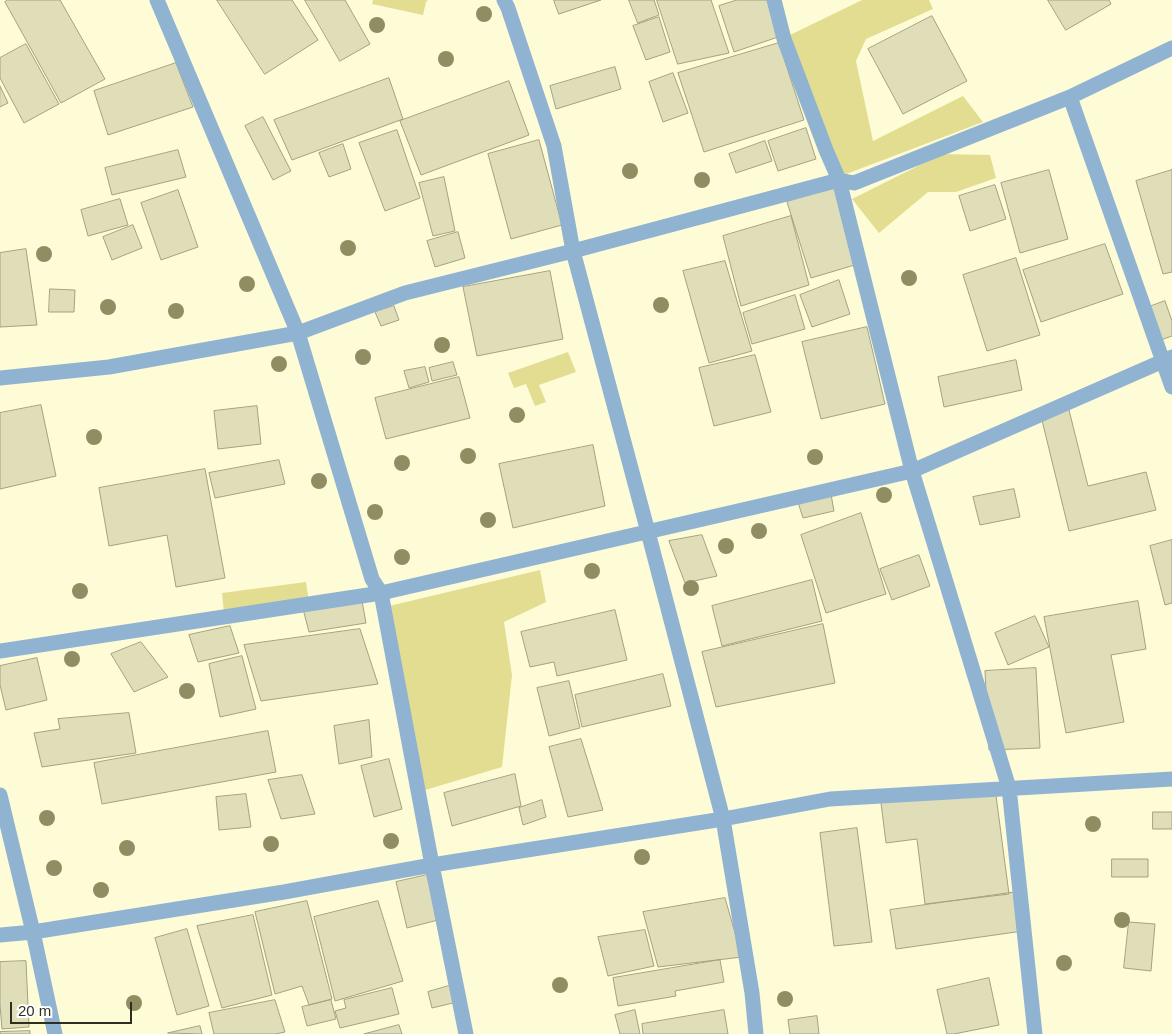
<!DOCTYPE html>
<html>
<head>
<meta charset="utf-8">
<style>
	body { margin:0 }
	#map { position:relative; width:1172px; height:1034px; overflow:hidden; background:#fefcd7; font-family:Helvetica,sans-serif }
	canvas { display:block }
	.scale { position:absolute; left:10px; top:1002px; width:122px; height:22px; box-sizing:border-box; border:2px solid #2f2e20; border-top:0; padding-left:6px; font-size:15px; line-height:18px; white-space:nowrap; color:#2f2e20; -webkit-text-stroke:4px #fff; paint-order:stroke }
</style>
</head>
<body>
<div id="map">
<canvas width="1172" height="1034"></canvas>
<div class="scale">20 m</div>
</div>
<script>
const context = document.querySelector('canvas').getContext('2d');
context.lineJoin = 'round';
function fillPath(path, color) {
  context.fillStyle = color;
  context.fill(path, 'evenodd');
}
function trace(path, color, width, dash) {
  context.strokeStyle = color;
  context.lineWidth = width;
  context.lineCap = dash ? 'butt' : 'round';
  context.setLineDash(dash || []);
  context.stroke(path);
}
fillPath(new Path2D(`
	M 373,0 L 428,0 L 426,2 L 423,15 L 372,4 Z
	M 862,0 L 929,0 L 933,9 L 866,39 L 856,61 L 873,141 L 963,96 L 983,122 L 841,176 L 790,35 Z
	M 942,154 L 990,155 L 996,178 L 956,192 L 928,192 L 879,233 L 852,199 Z
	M 568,352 L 576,372 L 539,385 L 546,402 L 535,406 L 526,384 L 514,388 L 508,373 Z
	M 540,570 L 546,602 L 504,622 L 512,675 L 502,767 L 422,791 L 385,607 Z
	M 306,582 L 309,602 L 224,613 L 222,593 Z`), '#e3dd92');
const building = new Path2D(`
	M 8,0 L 60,0 L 105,79 L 61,103 L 5,2 Z
	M 217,0 L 292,0 L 318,40 L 265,74 Z
	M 305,0 L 345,0 L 370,44 L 340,61 Z
	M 554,0 L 601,0 L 559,14 Z
	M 629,0 L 654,0 L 659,15 L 638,23 Z
	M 657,0 L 711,0 L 729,53 L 678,64 Z
	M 737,0 L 769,0 L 781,36 L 734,52 L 719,6 Z
	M 1048,0 L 1109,0 L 1111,4 L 1066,30 Z
	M 932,16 L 967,81 L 903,114 L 868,49 Z
	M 659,17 L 670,52 L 646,60 L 633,26 Z
	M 779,43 L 804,120 L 704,152 L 678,73 Z
	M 26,44 L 59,104 L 24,123 L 0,78 L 0,58 Z
	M 176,63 L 193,107 L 108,135 L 94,91 Z
	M 615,67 L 621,89 L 556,109 L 550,86 Z
	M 673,73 L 688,113 L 663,122 L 649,82 Z
	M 389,78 L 403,119 L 292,160 L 274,120 Z
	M 509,81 L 529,135 L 421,175 L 400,121 Z
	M 0,86 L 8,103 L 0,107 Z
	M 263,117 L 291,171 L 273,180 L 245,126 Z
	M 806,128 L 816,159 L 778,171 L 768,141 Z
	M 397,130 L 420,198 L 385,211 L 359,143 Z
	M 539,140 L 562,225 L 511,239 L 488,154 Z
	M 765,141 L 772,161 L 736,173 L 729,154 Z
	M 343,144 L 351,169 L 329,177 L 319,153 Z
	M 178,150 L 186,177 L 112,195 L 105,168 Z
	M 1049,170 L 1068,239 L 1020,253 L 1001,183 Z
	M 1172,170 L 1172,272 L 1163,274 L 1136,181 Z
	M 444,177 L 455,231 L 433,236 L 419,183 Z
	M 995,185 L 1006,219 L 970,231 L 959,196 Z
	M 835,187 L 858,264 L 811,278 L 787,202 Z
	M 178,190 L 198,247 L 161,260 L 141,203 Z
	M 120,199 L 128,225 L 88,236 L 81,210 Z
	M 791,216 L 809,285 L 741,306 L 723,236 Z
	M 133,225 L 142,248 L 112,260 L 103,237 Z
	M 458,232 L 465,258 L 435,267 L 427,241 Z
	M 1105,244 L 1123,294 L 1041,322 L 1023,270 Z
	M 26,249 L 37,325 L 0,327 L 0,253 Z
	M 1016,258 L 1040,335 L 987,351 L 963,275 Z
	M 725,261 L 752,351 L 709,363 L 683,271 Z
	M 550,271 L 563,339 L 477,356 L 463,287 Z
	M 839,280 L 850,314 L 812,327 L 800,295 Z
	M 50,289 L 75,290 L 74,312 L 49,312 Z
	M 795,295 L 805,329 L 752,344 L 743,313 Z
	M 1165,301 L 1172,321 L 1172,336 L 1152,343 L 1141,310 Z
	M 394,306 L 399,320 L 381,326 L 375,312 Z
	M 867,327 L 885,404 L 821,419 L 802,342 Z
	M 755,355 L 771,412 L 714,426 L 699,368 Z
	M 1016,360 L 1022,390 L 944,407 L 938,377 Z
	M 453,362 L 457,375 L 432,381 L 429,368 Z
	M 425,367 L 429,382 L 409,388 L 404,371 Z
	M 459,377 L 470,418 L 386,439 L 375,398 Z
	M 41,405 L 56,476 L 0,489 L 0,413 Z
	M 257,406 L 261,444 L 218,449 L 214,411 Z
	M 1068,406 L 1088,486 L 1146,472 L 1156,510 L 1069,531 L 1040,412 Z
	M 593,445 L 605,506 L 513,528 L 499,464 Z
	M 279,460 L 285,484 L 215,498 L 209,473 Z
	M 205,469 L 225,578 L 176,587 L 167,535 L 109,546 L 99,488 Z
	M 830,489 L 834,511 L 803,518 L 797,499 Z
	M 1014,489 L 1020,517 L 980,525 L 973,497 Z
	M 861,513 L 886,594 L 826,613 L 801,535 Z
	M 702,535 L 717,576 L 685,583 L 669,541 Z
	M 1172,540 L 1172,603 L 1165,605 L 1150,546 Z
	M 919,555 L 930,586 L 892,600 L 880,569 Z
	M 812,580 L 822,621 L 722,646 L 712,606 Z
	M 362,601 L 366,623 L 309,632 L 303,609 Z
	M 1138,601 L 1146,649 L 1111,655 L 1124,722 L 1066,733 L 1044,617 Z
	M 615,610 L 627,660 L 557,676 L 554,662 L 530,667 L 521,632 Z
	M 1035,616 L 1049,647 L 1008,665 L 995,633 Z
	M 823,624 L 835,683 L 716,707 L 702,652 Z
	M 230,626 L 239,653 L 198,662 L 189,635 Z
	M 360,629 L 378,684 L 261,701 L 244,645 Z
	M 141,642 L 168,677 L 134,692 L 111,654 Z
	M 242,656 L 256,709 L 220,717 L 209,664 Z
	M 37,658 L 47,700 L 6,710 L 0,685 L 0,666 Z
	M 1036,668 L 1040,748 L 989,750 L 985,671 Z
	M 663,674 L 671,706 L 582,727 L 575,695 Z
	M 569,681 L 580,728 L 549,736 L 537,688 Z
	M 129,713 L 136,753 L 42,767 L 34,733 L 60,729 L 58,719 Z
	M 369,720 L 372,757 L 339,764 L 334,726 Z
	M 268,731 L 276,772 L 102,804 L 94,763 Z
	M 581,739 L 603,810 L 568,817 L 549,747 Z
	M 389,759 L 402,809 L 374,817 L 361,766 Z
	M 515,774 L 521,806 L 452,826 L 444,793 Z
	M 302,775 L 315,814 L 281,819 L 268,780 Z
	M 995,788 L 1009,894 L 925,904 L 917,839 L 886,843 L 881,803 Z
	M 246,794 L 251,827 L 219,830 L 216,797 Z
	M 542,800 L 546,817 L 523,825 L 519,808 Z
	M 1153,812 L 1172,812 L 1172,829 L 1153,829 Z
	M 857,828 L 872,942 L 834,946 L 820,833 Z
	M 1112,859 L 1148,859 L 1148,877 L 1112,877 Z
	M 427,875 L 438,920 L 407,928 L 396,882 Z
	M 1017,892 L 1023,931 L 896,949 L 890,910 Z
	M 725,898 L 742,957 L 658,967 L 643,912 Z
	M 307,901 L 332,999 L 309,1005 L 302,986 L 275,994 L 255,912 Z
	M 378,901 L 403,981 L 335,1001 L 314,917 Z
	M 253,915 L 272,995 L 222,1008 L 197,926 Z
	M 1129,922 L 1155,924 L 1151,971 L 1124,968 Z
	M 187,929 L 209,1006 L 177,1015 L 155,938 Z
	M 645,930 L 654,966 L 608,976 L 598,937 Z
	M 720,960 L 724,982 L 675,991 L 676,996 L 618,1006 L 613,978 Z
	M 26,961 L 29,1027 L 2,1029 L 0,1005 L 0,962 Z
	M 989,978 L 999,1025 L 954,1034 L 947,1034 L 937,990 Z
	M 452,985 L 457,1002 L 432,1008 L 428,992 Z
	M 392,988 L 399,1014 L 340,1028 L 335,1011 L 346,1008 L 344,1000 Z
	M 275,1000 L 285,1032 L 275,1034 L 214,1034 L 209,1013 Z
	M 331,1000 L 336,1019 L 307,1026 L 302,1007 Z
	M 635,1010 L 640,1034 L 620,1034 L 615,1015 Z
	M 724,1010 L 728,1034 L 643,1034 L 642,1024 Z
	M 817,1016 L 819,1034 L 790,1034 L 788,1020 Z
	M 399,1025 L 402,1034 L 364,1034 Z
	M 200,1026 L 202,1034 L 168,1033 Z
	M 30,1031 L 30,1034 L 0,1034 L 0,1032 Z`);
fillPath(building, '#e0deb9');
trace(building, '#a4a27f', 1);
trace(new Path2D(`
	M 157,0 L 298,333 L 372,579 L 381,593 L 432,865 L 466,1034
	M 504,0 L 508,8 L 554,146 L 573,251 L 648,532 L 723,819 L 752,993 L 756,1034
	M 774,0 L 784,39 L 826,150 L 839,180 L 912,471 L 1009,788 L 1035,1034
	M 1070,97 L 1172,387
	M 0,378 L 109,367 L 298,333 L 405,293 L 573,251 L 839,180 L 854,183 L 1070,97 L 1172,48
	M 0,651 L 381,593 L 912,471 L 1172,357
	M 0,795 L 33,932 L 55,1034
	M 0,935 L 33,932 L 284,892 L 432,865 L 723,819 L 830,799 L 1172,779`), '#91b3d2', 15);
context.fillStyle = '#908d63';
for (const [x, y] of [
	[484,14],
	[377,25],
	[446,59],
	[630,171],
	[702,180],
	[348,248],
	[44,254],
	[909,278],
	[247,284],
	[661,305],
	[108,307],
	[176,311],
	[442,345],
	[363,357],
	[279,364],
	[517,415],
	[94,437],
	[468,456],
	[815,457],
	[402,463],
	[319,481],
	[884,495],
	[375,512],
	[488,520],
	[759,531],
	[726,546],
	[402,557],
	[592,571],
	[691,588],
	[80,591],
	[72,659],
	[187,691],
	[47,818],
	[1093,824],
	[391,841],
	[271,844],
	[127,848],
	[642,857],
	[54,868],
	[101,890],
	[1122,920],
	[1064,963],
	[560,985],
	[785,999],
	[134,1003]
]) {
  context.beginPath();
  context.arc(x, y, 8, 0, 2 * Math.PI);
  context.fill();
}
</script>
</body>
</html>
